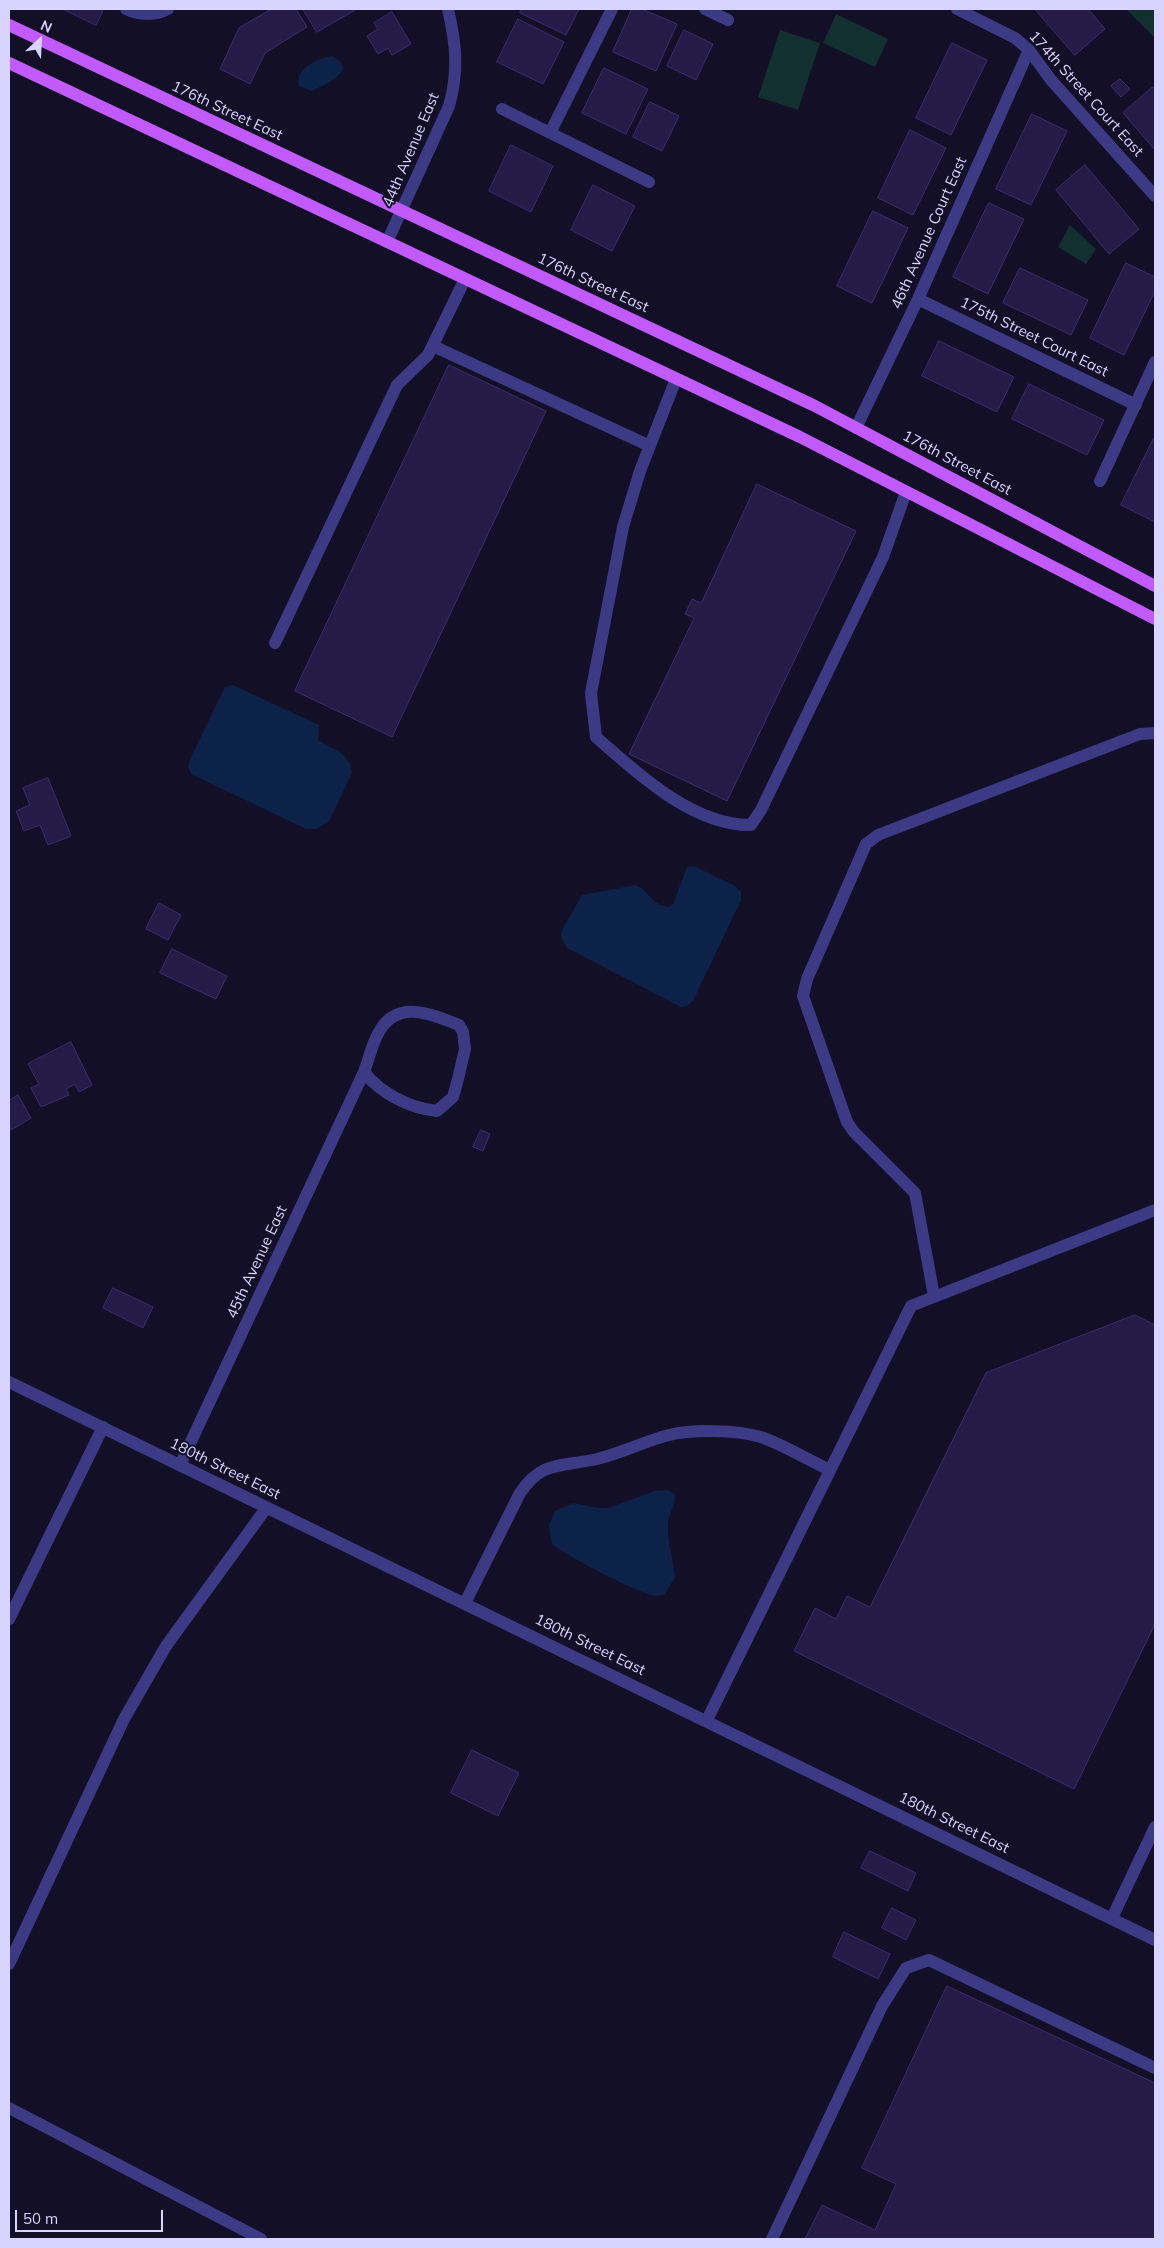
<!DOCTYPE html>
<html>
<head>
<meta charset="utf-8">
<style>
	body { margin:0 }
	#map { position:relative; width:1164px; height:2248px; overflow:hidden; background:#130f26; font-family:Mulish,sans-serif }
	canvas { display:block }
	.frame { position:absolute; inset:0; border:10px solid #d9d4ff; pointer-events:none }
	.north { position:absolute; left:15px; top:15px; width:50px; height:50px; -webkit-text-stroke:4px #130f26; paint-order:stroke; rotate:25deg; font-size:14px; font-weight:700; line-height:20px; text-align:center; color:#d9d4ff }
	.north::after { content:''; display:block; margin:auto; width:18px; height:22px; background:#d9d4ff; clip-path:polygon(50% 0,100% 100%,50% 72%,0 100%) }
	.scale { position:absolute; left:15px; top:2210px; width:148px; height:22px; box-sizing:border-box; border:2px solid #d9d4ff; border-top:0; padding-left:6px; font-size:15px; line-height:18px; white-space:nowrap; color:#d9d4ff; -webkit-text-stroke:4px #130f26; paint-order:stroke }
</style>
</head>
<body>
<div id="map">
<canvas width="1164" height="2248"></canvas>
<div class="frame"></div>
<div class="north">N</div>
<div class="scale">50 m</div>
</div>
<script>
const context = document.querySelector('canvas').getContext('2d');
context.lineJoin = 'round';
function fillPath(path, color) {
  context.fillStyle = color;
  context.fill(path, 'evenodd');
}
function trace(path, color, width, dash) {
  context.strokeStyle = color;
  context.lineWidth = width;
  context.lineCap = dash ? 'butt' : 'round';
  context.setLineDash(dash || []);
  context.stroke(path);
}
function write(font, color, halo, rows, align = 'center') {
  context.font = font + ' Mulish,sans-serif';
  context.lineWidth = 4;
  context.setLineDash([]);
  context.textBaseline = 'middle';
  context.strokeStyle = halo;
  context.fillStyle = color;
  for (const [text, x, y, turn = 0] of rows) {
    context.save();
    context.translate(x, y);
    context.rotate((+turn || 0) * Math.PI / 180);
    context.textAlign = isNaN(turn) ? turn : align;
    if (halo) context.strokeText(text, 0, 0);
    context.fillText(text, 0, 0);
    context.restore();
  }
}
fillPath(new Path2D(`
	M 1126,9 L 1155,9 L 1155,38 Z
	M 836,14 L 888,39 L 875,67 L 823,43 Z
	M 780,30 L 820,43 L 798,110 L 758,97 Z
	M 1070,225 L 1096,249 L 1086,264 L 1058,247 Z`), '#12302f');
fillPath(new Path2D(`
	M 332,56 C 361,70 324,85 312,91 L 299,86 C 294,69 318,58 332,56 Z
	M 233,685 L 319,725 L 318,740 L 340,752 L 350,763 L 352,773 L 329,821 L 317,829 L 306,829 L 191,774 L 188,767 L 191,757 L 225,687 Z
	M 694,866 L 735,886 L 741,892 L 741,900 L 693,1001 L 687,1006 L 681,1007 L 567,948 L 561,938 L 562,930 L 582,895 L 636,885 C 651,892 649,904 669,907 L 673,904 L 687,867 Z
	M 667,1490 L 674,1493 C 677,1502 669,1513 668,1523 C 667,1542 673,1558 675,1577 L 665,1594 C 662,1595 660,1596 657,1596 C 640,1595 567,1556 552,1544 L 549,1525 L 555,1511 L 574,1503 L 598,1508 L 608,1508 L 655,1491 Z`), '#0c2248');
const building = new Path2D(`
	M 63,9 L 98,9 L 103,11 L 96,25 Z
	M 272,9 L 296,9 L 307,27 L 265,53 L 250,84 L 220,69 L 239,28 Z
	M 303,9 L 357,9 L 317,32 Z
	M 522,9 L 579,9 L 566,35 L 520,13 Z
	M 632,9 L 642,9 L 677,24 L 656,71 L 613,52 Z
	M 1035,9 L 1088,9 L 1105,29 L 1075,55 Z
	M 392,12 L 411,44 L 392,55 L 388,48 L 378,54 L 367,36 L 378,29 L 374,23 Z
	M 518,19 L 564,42 L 543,84 L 497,62 Z
	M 684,30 L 713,44 L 696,80 L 667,66 Z
	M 952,43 L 987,60 L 951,135 L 916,118 Z
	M 604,68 L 648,89 L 626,134 L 582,113 Z
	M 1120,79 L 1130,89 L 1121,97 L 1111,86 Z
	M 1153,87 L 1155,89 L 1155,150 L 1123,113 Z
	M 650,102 L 679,116 L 662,151 L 633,137 Z
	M 1032,114 L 1067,131 L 1031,205 L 996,189 Z
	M 910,130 L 946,148 L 913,215 L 878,198 Z
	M 511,145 L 553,166 L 531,212 L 489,191 Z
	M 1085,165 L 1139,229 L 1109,254 L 1056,190 Z
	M 593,185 L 635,206 L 612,251 L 571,230 Z
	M 989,203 L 1024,219 L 988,294 L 953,277 Z
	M 873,211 L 908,228 L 872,303 L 837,286 Z
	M 1126,263 L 1155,277 L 1155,291 L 1124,355 L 1090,338 Z
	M 1020,268 L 1088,300 L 1071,335 L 1003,303 Z
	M 939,341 L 1014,377 L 997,412 L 922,376 Z
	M 449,365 L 546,411 L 392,737 L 295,691 Z
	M 1029,384 L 1104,420 L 1087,455 L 1012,419 Z
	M 1154,438 L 1155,438 L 1155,522 L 1121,505 Z
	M 757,484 L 856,531 L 727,801 L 629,754 L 694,618 L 685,614 L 692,599 L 701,603 Z
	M 48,778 L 71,836 L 48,845 L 40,825 L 24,831 L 16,811 L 30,805 L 23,788 Z
	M 159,903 L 181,915 L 168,940 L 146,929 Z
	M 172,949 L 227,976 L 216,999 L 160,973 Z
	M 71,1042 L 92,1085 L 79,1092 L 75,1084 L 66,1089 L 69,1095 L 41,1107 L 31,1088 L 39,1084 L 28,1064 Z
	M 18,1095 L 31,1118 L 11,1130 L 9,1126 L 9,1101 Z
	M 481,1130 L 490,1134 L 483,1151 L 473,1147 Z
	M 113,1288 L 153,1307 L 143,1328 L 103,1308 Z
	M 1135,1315 L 1155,1325 L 1155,1624 L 1074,1789 L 794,1651 L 815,1608 L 836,1619 L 847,1596 L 870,1607 L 986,1373 Z
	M 472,1750 L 519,1773 L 498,1816 L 451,1793 Z
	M 870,1851 L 916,1873 L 908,1891 L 861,1868 Z
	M 892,1908 L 916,1920 L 906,1940 L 882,1928 Z
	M 844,1932 L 890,1954 L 878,1979 L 833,1957 Z
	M 947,1986 L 1155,2083 L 1155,2239 L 805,2239 L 822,2205 L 875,2230 L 896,2184 L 862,2168 Z`);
fillPath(building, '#241b47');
trace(building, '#3b2d73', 1);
trace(new Path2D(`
	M 126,9 C 139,15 155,16 168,9
	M 705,9 L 728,20
	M 957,9 L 1015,38 L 1029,50 L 1051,80 L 1155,196
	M 502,109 L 649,182
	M 550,133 L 612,9
	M 387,242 L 449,106 C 459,71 456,44 448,9
	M 918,299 L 1136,405
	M 433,346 L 650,446
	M 676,379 L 640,471 L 623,527 L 591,693 L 596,737 C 637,773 693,826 751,825 L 761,810 L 883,557 L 906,492
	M 856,428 L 918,299 L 1029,50
	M 1100,481 L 1155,362
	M 275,643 L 397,385 L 428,355 L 465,279
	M 934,1296 L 915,1193 L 854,1132 L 847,1122 L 803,996 L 807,979 L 866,844 L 878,835 L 1140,734 L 1155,733
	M 9,1382 L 1155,1940
	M 180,1465 L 364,1072 C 369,1059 372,1043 379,1032 C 397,999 432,1014 459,1025 L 463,1032 L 465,1049 L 458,1079 L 453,1097 L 437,1111 C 410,1108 381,1094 364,1072
	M 465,1603 L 520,1493 C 542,1460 562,1467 597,1459 C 622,1453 645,1441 669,1435 C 693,1429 737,1430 761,1437 C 784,1445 808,1460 830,1470
	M 9,1619 L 103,1427
	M 707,1720 L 911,1306 L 1155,1210
	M 1112,1918 L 1155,1827
	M 9,1964 L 124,1719 L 166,1646 L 267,1507
	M 9,2108 L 261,2239
	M 772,2239 L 882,2006 L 906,1968 L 929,1960 L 1155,2068`), '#3d3a85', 12);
trace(new Path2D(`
	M 9,25 L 815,406 L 1155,586
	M 9,63 L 800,437 L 1155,619`), '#c25bff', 12);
write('15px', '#d9d4ff', '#130f26', [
	["174th Street Court East",1086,94,48],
	["176th Street East",227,111,25],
	["44th Avenue East",411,150,-67],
	["46th Avenue Court East",929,233,-66],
	["176th Street East",593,283,25],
	["175th Street Court East",1034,337,26],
	["176th Street East",957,463,28],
	["45th Avenue East",257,1262,-65],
	["180th Street East",225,1469,26],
	["180th Street East",590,1645,26],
	["180th Street East",954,1823,26]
]);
</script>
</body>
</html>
